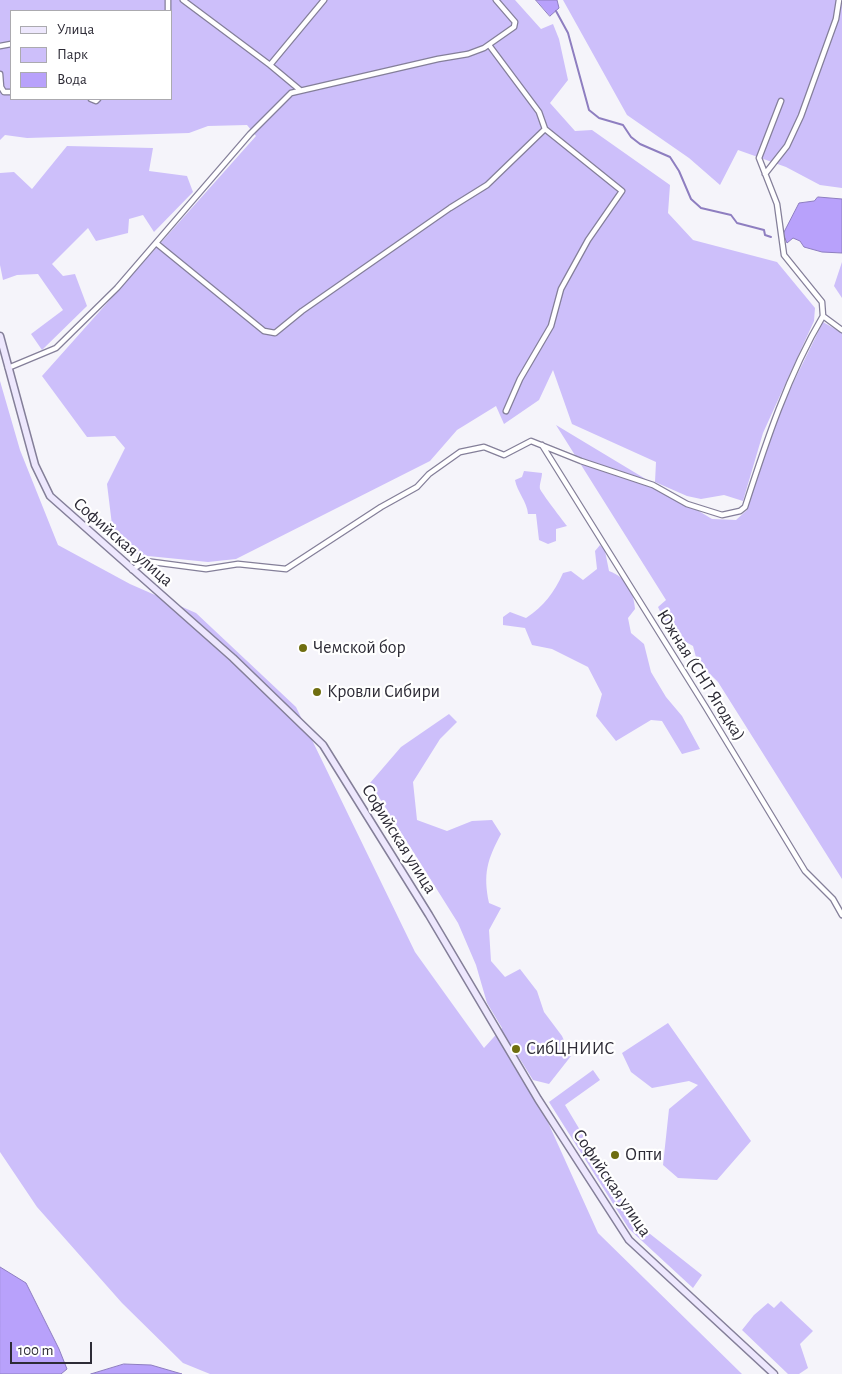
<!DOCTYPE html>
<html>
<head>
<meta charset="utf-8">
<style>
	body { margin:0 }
	#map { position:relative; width:842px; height:1374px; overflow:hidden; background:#f5f4fa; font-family:"Alegreya Sans",sans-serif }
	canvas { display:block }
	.legend { position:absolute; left:10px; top:10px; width:162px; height:90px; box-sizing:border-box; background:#fff; border:1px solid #abaaaf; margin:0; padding:6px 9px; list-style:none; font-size:15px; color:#2d2b36 }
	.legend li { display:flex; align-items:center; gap:10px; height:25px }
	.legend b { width:25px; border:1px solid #abaaaf }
	.scale { position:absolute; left:10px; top:1342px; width:82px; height:22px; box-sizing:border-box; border:2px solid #2d2b36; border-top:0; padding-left:6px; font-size:15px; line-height:18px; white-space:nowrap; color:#2d2b36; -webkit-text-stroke:4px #fff; paint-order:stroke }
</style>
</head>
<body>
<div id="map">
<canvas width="842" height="1374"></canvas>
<ul class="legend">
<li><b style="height:6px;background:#ede7fd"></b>Улица</li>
<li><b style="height:14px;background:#cdbffa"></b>Парк</li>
<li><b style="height:14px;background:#b8a1fb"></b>Вода</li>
</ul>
<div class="scale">100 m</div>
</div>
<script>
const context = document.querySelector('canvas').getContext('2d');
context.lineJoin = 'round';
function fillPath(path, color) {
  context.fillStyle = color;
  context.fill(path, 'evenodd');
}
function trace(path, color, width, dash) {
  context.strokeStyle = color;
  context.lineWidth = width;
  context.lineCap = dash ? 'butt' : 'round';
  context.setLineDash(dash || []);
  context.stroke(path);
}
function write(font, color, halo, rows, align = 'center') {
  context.font = font + ' "Alegreya Sans",sans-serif';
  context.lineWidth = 4.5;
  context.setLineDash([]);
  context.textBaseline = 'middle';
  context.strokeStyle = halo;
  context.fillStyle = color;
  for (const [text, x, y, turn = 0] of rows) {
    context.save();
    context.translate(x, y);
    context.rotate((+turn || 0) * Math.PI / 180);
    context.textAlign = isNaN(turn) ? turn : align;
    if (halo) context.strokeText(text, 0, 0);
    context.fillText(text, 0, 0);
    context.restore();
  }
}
fillPath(new Path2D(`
	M 0,0 L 515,0 L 541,29 L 553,24 L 559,39 L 568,80 L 550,103 L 575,131 L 592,130 L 670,185 L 668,213 L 693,240 L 777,262 L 815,308 L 814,321 L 763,433 L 743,501 L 724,495 L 701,499 L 687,496 L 655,482 L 656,462 L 572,424 L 553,370 L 539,400 L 504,424 L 496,406 L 457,430 L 430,461 L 236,559 L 208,562 L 138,555 L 113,533 L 107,484 L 125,448 L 115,436 L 87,437 L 42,376 L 256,136 L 247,125 L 208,126 L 189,133 L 27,138 L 5,135 L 0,140 ZM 11,11 L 171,11 L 171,99 L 11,99 Z
	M 563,0 L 842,0 L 842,188 L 820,185 L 786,167 L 738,150 L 720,185 L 689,158 L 627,115 Z
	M 67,146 L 153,148 L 149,171 L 187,176 L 193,192 L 154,232 L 143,215 L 129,219 L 128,233 L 96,241 L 88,228 L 52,264 L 63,276 L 75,274 L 87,306 L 42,350 L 31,334 L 63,310 L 38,274 L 17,275 L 3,280 L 0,265 L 0,173 L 14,172 L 32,189 Z
	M 842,262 L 842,298 L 834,286 Z
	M 823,322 L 842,333 L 842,879 L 718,682 L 697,661 L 693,646 C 677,638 665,623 658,607 L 666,600 L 556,425 L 712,519 L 736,520 L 747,510 L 770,430 Z
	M 0,381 L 20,450 L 58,545 L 130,584 L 196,613 L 296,707 L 415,952 L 484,1048 L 502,1028 L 487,1003 L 476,965 L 458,923 L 370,783 L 401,747 L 449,714 L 457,722 L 440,739 L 413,782 L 417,820 L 447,831 L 472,821 L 492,820 L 501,834 C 487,860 483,874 489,903 L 501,908 L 489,930 L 491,961 L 505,977 L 520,969 L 537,991 L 544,1012 L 562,1036 L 571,1056 L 549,1084 L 533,1080 L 518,1056 L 598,1233 L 742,1374 L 210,1374 L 183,1363 L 122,1303 L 37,1207 L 0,1152 Z
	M 524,471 L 542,473 C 542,478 539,485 540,489 C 541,492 563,521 567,526 L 556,529 L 556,541 L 548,544 L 539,540 L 536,514 L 528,514 C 527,501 517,492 515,480 L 522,477 Z
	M 600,545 L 605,551 L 609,571 C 626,577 634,592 635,609 L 628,618 L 631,633 L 644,644 L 651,672 L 666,697 L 682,716 L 700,749 L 682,754 L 662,721 L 651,720 L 616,741 L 596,716 L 602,694 L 588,667 L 552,649 L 532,645 L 525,628 L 503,625 L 503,617 L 510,612 L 526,618 C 544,606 554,593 563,573 L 571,571 L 583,580 L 597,569 L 595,551 Z
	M 668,1023 L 751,1141 L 717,1180 L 678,1178 L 663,1165 L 669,1109 L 698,1085 L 689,1081 L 652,1088 L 631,1072 L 622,1053 Z
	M 593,1070 L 600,1080 L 565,1105 L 635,1222 L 702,1275 L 693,1288 L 629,1229 L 549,1102 Z
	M 781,1301 L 813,1331 L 800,1344 L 808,1368 L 799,1374 L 788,1374 L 742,1330 L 754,1315 L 768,1303 L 774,1308 Z`), '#cdbffa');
const water = new Path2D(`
	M 536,0 L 557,0 L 559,8 L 550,16 Z
	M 818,197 L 842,199 L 842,253 L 822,252 L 804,247 L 800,241 L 793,238 L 787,243 L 783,234 L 799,203 L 814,201 Z
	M 0,1267 L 26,1283 L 59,1349 L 67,1369 L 61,1374 L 0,1374 Z
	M 124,1364 L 151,1365 L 182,1374 L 91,1374 Z`);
fillPath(water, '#b8a1fb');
trace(water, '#8e7ec0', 1);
trace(new Path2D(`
	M 556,11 L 568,33 L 589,110 L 599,118 L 623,125 L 631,137 L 640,144 L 670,157 L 679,171 L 691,199 L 701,208 L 731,215 L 737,223 L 764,230 L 765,235 L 771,237`), '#8e7ec0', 2);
const street = new Path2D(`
	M 183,0 L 270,65
	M 168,11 L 168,0
	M 489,45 L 539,112 L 545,129 L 622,191 L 588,240 L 561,289 L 551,326 L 520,379 L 506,411
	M 0,46 L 11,44
	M 0,74 L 1,87 L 4,92 L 11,92
	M 300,90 L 270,65 L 324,0
	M 91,99 L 96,101 L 98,99
	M 781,101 L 759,158 L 777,204 L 784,255 L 822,302 L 823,316
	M 765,174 L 787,146 L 801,116 L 836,19 L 839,0
	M 156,243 L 264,331 L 275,333 L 302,311 L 450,208 L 487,185 L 545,129
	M 8,368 L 56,348 L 117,288 L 250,134 L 291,93 L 438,59 L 468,54 L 484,48 L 514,27 L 515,22 L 496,0
	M 542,445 L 705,706 L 805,871 L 833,899 L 842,915
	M 132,570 L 145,561 L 206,569 L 238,564 L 286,569 L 381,507 L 417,487 L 429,474 L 460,452 L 484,447 L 504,455 L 531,441 L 581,461 L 653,485 L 687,504 L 722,515 L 740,511 L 745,507 C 766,442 788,375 823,316 L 842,330`);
const secondary = new Path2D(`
	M 0,336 L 35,465 L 50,496 L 233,658 L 323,745 L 429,915 L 538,1099 L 629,1240 L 774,1374`);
trace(street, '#847f99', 7);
trace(secondary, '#847f99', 9);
trace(street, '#fff', 4.5);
trace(secondary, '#ede7fd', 6);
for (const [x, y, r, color] of [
	[303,648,5,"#6f6e10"],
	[317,692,5,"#6f6e10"],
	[516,1049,5,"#6f6e10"],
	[615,1155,5,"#6f6e10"]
]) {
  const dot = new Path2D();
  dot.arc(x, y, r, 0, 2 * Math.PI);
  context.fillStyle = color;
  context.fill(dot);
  trace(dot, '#fff', 2);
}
write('18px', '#2d2b36', '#fff', [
	["Софийская улица",123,542,41],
	["Южная (СНТ Ягодка)",701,675,58],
	["Софийская улица",399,839,58],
	["Софийская улица",612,1183,56]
]);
write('18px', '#2d2b36', '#fff', [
	["Чемской бор",313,648],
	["Кровли Сибири",327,692],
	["СибЦНИИС",526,1049],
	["Опти",625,1155]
], 'left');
</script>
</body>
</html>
